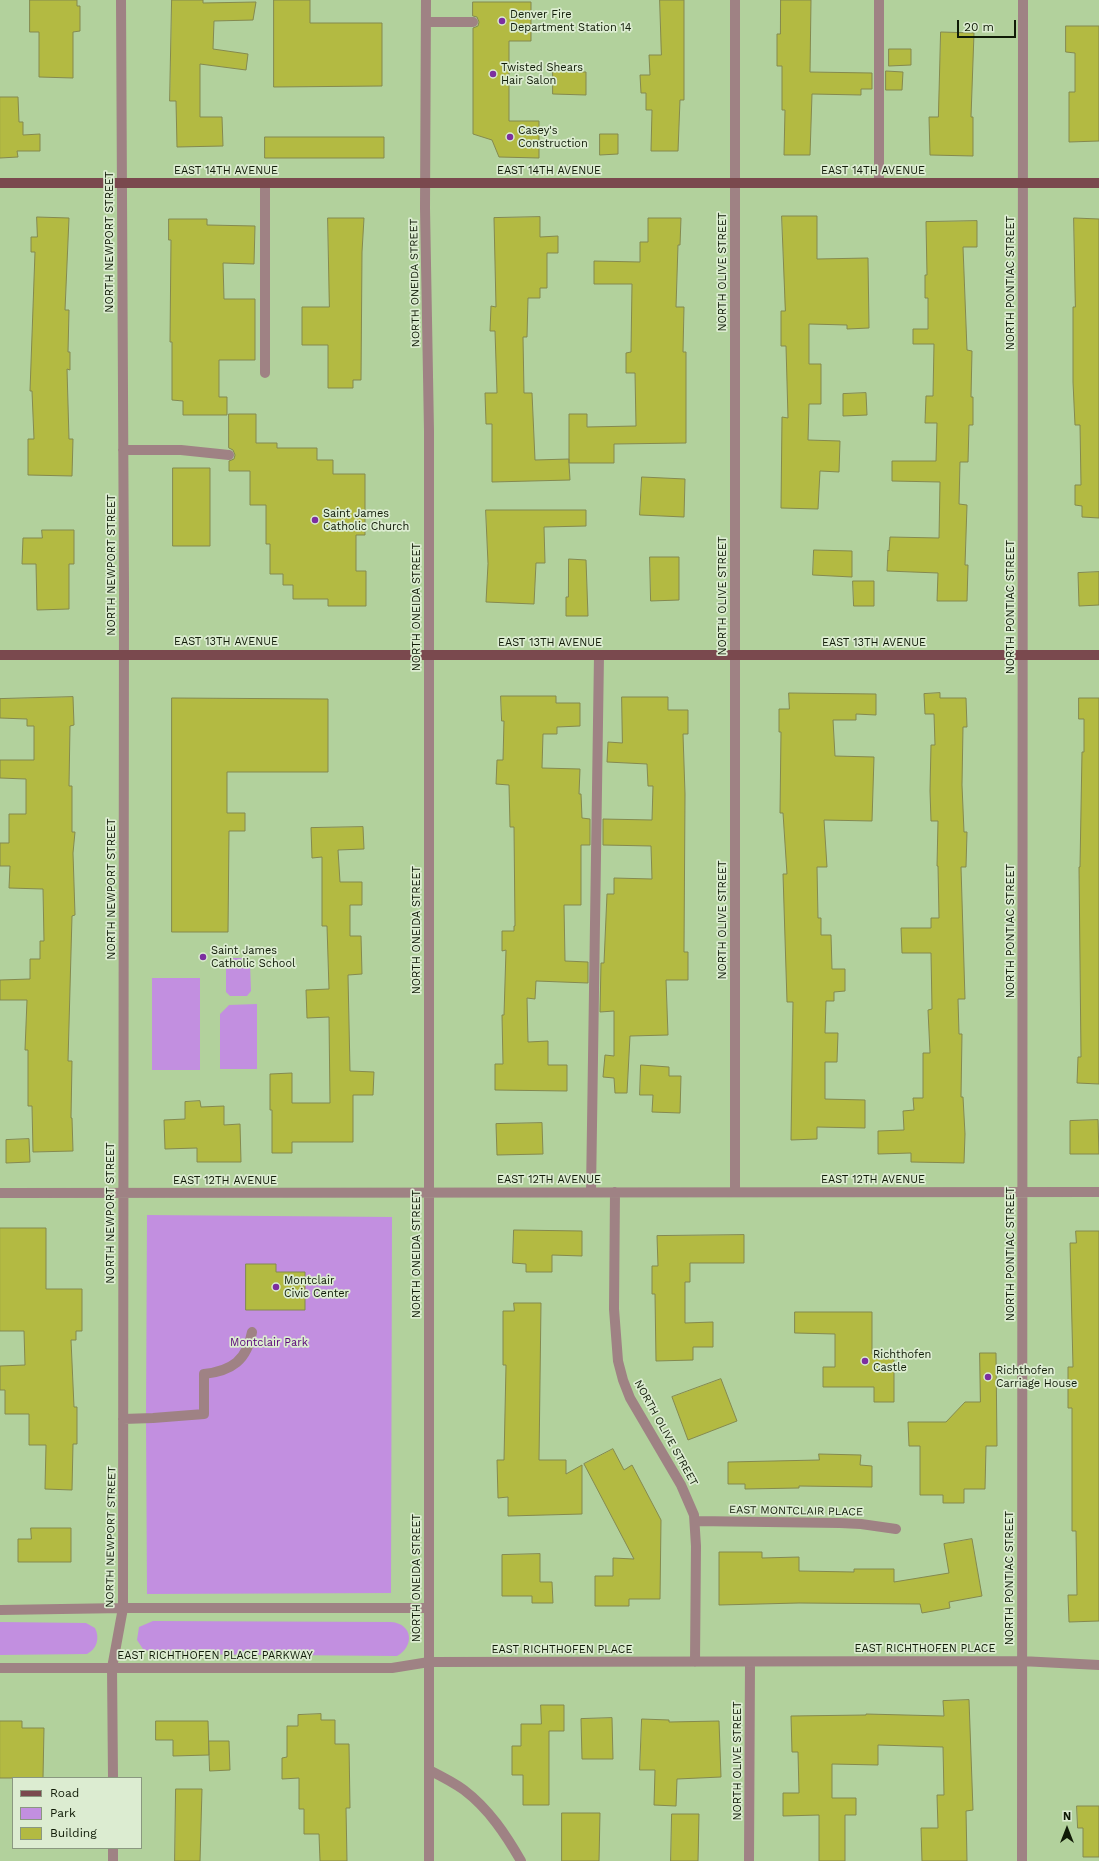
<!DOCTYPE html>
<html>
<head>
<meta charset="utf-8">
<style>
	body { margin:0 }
	#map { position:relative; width:1099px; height:1861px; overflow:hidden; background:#b2d19c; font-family:"Work Sans",sans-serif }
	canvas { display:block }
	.legend { position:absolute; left:12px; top:1777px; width:130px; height:72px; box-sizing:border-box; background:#dcecd1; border:1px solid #8a9880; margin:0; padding:5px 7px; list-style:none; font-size:12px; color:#101b07 }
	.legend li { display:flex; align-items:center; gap:8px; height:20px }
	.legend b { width:20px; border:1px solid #8a9880 }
	.north { position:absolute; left:1047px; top:1809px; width:40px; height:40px; -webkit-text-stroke:3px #dcecd1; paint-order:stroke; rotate:0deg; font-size:11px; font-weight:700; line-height:16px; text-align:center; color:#101b07 }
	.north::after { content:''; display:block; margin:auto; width:14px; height:18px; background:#101b07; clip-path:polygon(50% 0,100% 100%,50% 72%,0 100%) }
	.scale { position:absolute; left:957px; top:20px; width:59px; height:18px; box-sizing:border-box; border:2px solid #101b07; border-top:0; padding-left:5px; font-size:12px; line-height:14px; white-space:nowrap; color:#101b07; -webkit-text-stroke:3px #dcecd1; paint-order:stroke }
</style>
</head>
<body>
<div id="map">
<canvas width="1099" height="1861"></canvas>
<ul class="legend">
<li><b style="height:5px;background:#7a494e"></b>Road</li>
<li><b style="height:11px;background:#c28fe0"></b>Park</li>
<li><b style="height:11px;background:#b3ba42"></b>Building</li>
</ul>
<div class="north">N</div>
<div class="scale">20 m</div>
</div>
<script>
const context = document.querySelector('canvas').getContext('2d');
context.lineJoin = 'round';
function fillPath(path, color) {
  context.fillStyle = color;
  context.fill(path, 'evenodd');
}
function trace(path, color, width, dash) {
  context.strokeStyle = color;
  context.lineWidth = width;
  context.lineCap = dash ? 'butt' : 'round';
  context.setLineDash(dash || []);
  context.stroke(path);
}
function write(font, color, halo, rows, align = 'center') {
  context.font = font + ' "Work Sans",sans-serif';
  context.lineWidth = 3.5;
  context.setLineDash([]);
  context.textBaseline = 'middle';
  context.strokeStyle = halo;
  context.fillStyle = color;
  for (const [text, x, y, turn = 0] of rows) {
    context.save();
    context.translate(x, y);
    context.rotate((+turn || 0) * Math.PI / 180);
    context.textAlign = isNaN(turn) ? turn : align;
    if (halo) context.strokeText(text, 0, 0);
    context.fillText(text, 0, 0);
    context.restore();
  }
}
fillPath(new Path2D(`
	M 229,958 L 246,958 L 250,963 L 251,991 L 247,996 L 230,996 L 226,992 L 226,963 Z
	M 152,978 L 200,978 L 200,1070 L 152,1070 Z
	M 257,1004 L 257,1069 L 220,1069 L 220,1014 L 229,1005 Z
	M 147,1215 L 392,1217 L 391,1593 L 147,1594 L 146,1419 Z
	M 153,1621 L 391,1622 C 414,1624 414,1647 397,1656 L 157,1654 L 143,1649 L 137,1640 L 139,1627 Z
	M 0,1622 L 86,1623 L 95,1628 C 100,1638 97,1649 87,1654 L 0,1655 Z`), '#c28fe0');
const building = new Path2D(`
	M 30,0 L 77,0 L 77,6 L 80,6 L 80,31 L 73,32 L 73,78 L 39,77 L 39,32 L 30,32 Z
	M 172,0 L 203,0 L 203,3 L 256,2 L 253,20 L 214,21 L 213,49 L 248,54 L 246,70 L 200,64 L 200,117 L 222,117 L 223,146 L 177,147 L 176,101 L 170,101 Z
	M 274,0 L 310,0 L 310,23 L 382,23 L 382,86 L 274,87 Z
	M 660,0 L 684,0 L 684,100 L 680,100 L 678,151 L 651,151 L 652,110 L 646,110 L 646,93 L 641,93 L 640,75 L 650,75 L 649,55 L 661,55 Z
	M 781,0 L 811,0 L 810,72 L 872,73 L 872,89 L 861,89 L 861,95 L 812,94 L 810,155 L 784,155 L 785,110 L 782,110 L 782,66 L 777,66 L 777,34 L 780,34 Z
	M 473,2 L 531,2 L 531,41 L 509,41 L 509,121 L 539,121 L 539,158 L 499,157 L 492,140 L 473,134 L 473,28 L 478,26 L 479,22 L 477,17 L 473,16 Z
	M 1066,26 L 1099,26 L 1099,141 L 1069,142 L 1069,92 L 1075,92 L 1075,53 L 1066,52 Z
	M 941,32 L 974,33 L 971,117 L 973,117 L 973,156 L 930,155 L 929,117 L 938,117 Z
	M 889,49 L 911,49 L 911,65 L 889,66 Z
	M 553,71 L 586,72 L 586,95 L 553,94 Z
	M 886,71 L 903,72 L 902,90 L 886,90 Z
	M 0,97 L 18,97 L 19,122 L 23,122 L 23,135 L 40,134 L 40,151 L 17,151 L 18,157 L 0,158 Z
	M 600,134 L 618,134 L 618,154 L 600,155 Z
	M 265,137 L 384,137 L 384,158 L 265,158 Z
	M 782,216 L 817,216 L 817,259 L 868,258 L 869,328 L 847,329 L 847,325 L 809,324 L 809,364 L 821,364 L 821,404 L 809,404 L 808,440 L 840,441 L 839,472 L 820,471 L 818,509 L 781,508 L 782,417 L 788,418 L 786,346 L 781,346 L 781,311 L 785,311 Z
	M 37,217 L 69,218 L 65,310 L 69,310 L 68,352 L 70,352 L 70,370 L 67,369 L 69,439 L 73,439 L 72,476 L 28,475 L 28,439 L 34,439 L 32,391 L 30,391 L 35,252 L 31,252 L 31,237 L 37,237 Z
	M 540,217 L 540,237 L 558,236 L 558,253 L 547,253 L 547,288 L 540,288 L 540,298 L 528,298 L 527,337 L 523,337 L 524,393 L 532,393 L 535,460 L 569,459 L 569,463 L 569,414 L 587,414 L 587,427 L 636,426 L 635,373 L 626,373 L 626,353 L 631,352 L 632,284 L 594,284 L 594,261 L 640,262 L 640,242 L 648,242 L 648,218 L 681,218 L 680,245 L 678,245 L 676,307 L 684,307 L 683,352 L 686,352 L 686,443 L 614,444 L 614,463 L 569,463 L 570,480 L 492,482 L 492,424 L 486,424 L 485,393 L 497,393 L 495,331 L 490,331 L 491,306 L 496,307 L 494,218 Z
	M 328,218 L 364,218 L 362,252 L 361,380 L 353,380 L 353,388 L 328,388 L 328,345 L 302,345 L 302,307 L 329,307 Z
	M 1074,218 L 1099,219 L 1099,518 L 1082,517 L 1082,506 L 1075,505 L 1075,485 L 1081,485 L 1080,425 L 1075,425 L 1073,382 L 1073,307 L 1075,307 Z
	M 169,219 L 207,219 L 207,225 L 255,226 L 254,264 L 223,263 L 224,299 L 255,299 L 255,360 L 219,360 L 219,397 L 227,397 L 227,415 L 183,415 L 183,401 L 172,400 L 172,342 L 170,342 L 171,240 L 169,240 Z
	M 977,221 L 977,247 L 963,247 L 967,350 L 972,351 L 971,397 L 973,397 L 973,425 L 969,425 L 968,462 L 960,462 L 959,504 L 967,505 L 965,565 L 968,565 L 967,601 L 937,601 L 938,573 L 887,571 L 888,550 L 889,551 L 890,537 L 939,538 L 940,482 L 892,481 L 892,461 L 936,461 L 937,423 L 925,423 L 926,396 L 933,396 L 934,344 L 913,344 L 913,329 L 928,329 L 928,298 L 925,298 L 925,275 L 927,275 L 926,222 Z
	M 866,393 L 867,415 L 843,416 L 843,394 Z
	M 229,414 L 256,414 L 256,443 L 277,443 L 277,448 L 317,448 L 317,460 L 333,460 L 333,474 L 365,474 L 365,535 L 356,535 L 356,571 L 366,571 L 366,606 L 328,606 L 328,599 L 293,599 L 293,585 L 283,585 L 283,574 L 270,574 L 270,544 L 266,544 L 266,505 L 250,505 L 250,471 L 229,471 L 229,461 L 234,459 L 235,455 L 233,450 L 229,448 Z
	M 173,468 L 210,468 L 210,546 L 173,546 Z
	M 642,477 L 685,479 L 684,517 L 640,515 Z
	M 486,510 L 586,510 L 586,526 L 544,527 L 545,563 L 536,563 L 534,604 L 486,602 L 488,564 Z
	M 42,530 L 74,530 L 74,564 L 69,564 L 69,609 L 37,610 L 36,564 L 22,564 L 23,538 L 42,538 Z
	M 814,550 L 852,551 L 852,577 L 813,575 Z
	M 650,557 L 679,557 L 679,600 L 651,601 Z
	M 569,559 L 586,560 L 588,616 L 566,616 L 566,597 L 568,597 Z
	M 1099,572 L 1099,605 L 1079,606 L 1078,573 Z
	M 853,581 L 874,581 L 874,606 L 854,606 Z
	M 789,693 L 876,694 L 876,715 L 856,714 L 856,720 L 833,720 L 835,756 L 874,757 L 872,821 L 824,820 L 827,867 L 817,867 L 818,918 L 821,918 L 821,935 L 831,935 L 832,969 L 845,969 L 845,991 L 834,992 L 834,1001 L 826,1001 L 825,1033 L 838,1033 L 837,1062 L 825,1062 L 825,1099 L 865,1100 L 865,1128 L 817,1127 L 817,1139 L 791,1140 L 793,1002 L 787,1002 L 783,874 L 787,874 L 783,813 L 780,813 L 781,732 L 779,732 L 779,709 L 789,709 Z
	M 940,693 L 940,698 L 966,698 L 967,727 L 963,727 L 962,785 L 964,832 L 967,832 L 966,867 L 961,867 L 965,999 L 958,999 L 959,1034 L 962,1034 L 961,1097 L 963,1097 L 965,1134 L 964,1163 L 911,1162 L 911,1153 L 878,1154 L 878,1131 L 904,1130 L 903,1111 L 914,1110 L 913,1098 L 923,1098 L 923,1053 L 930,1053 L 928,1010 L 932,1009 L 931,953 L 902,953 L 901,928 L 931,928 L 931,918 L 939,918 L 938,866 L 937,866 L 938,821 L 931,821 L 930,791 L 931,745 L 935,745 L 934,714 L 925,714 L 924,694 Z
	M 501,696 L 556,696 L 556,703 L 580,703 L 580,726 L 557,727 L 557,734 L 543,734 L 542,768 L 580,769 L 579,794 L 581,794 L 582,818 L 590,819 L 590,845 L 581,845 L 581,905 L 564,905 L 565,961 L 588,962 L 588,983 L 536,981 L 535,999 L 527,998 L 528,1042 L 548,1041 L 548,1065 L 567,1065 L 567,1091 L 495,1090 L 495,1064 L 503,1064 L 502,1015 L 504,1015 L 506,950 L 502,951 L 502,931 L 514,931 L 514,926 L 515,926 L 514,827 L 510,827 L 509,785 L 496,784 L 497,760 L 503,760 L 504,721 L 502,721 Z
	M 73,697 L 74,725 L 70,726 L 69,786 L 72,786 L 72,832 L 75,832 L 73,853 L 75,915 L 72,916 L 68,1061 L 72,1061 L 71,1118 L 72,1118 L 73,1151 L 33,1152 L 32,1106 L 28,1106 L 28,1050 L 25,1050 L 27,1000 L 0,1000 L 0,980 L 30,979 L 30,959 L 40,959 L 40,941 L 44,941 L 43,889 L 9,888 L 10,866 L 0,866 L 0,843 L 9,843 L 9,814 L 26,814 L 26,779 L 0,778 L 0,760 L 34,760 L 34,726 L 27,726 L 27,719 L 0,718 L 0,699 Z
	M 622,697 L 668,697 L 668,710 L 688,710 L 688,734 L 683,734 L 685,794 L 684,952 L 688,952 L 688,980 L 666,980 L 668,1035 L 630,1036 L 627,1093 L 615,1093 L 614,1078 L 603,1077 L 605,1055 L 614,1056 L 614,1011 L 600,1012 L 601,963 L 604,963 L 607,894 L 614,894 L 614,878 L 652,879 L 651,846 L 603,845 L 603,819 L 652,820 L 653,786 L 648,786 L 647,764 L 607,762 L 608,742 L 622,743 Z
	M 172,698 L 328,699 L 328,772 L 227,772 L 227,813 L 245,813 L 245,831 L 229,831 L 228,932 L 172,932 Z
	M 1079,698 L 1099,698 L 1099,1084 L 1077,1083 L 1078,1057 L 1081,1057 L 1079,867 L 1080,867 L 1082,752 L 1084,752 L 1084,719 L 1079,719 Z
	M 363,827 L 364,849 L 338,850 L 340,882 L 362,882 L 362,905 L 350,905 L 350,936 L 361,936 L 362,974 L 348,975 L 350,1071 L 374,1072 L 373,1095 L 353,1095 L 353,1142 L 292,1142 L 292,1153 L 272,1153 L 272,1110 L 270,1110 L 270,1074 L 292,1073 L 292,1103 L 330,1103 L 329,1017 L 307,1018 L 306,990 L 329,989 L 327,926 L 322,926 L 322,857 L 312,858 L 311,828 Z
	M 641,1065 L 669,1067 L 669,1076 L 681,1076 L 680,1113 L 652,1112 L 653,1095 L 640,1095 Z
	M 200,1101 L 201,1107 L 224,1106 L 224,1125 L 240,1124 L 241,1162 L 197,1162 L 197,1148 L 165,1149 L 164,1120 L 185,1119 L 185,1102 Z
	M 1098,1120 L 1099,1154 L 1070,1154 L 1070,1121 Z
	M 542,1123 L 543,1154 L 497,1155 L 496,1124 Z
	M 29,1139 L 30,1162 L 6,1163 L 6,1140 Z
	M 0,1228 L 46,1228 L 46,1289 L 82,1289 L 82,1331 L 76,1331 L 76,1340 L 71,1340 L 74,1407 L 77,1407 L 77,1444 L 73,1444 L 72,1490 L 45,1489 L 46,1445 L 29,1445 L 29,1414 L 5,1414 L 5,1390 L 0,1390 L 0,1366 L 25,1365 L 24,1331 L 0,1331 Z
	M 514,1230 L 582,1231 L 582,1256 L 552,1255 L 552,1272 L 526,1272 L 526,1264 L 513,1263 Z
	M 1076,1231 L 1099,1231 L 1099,1621 L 1069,1622 L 1068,1595 L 1077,1595 L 1076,1531 L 1072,1531 L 1072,1408 L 1068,1408 L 1068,1367 L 1073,1367 L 1070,1243 L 1076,1243 Z
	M 744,1235 L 744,1263 L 690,1263 L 690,1282 L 685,1282 L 685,1323 L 713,1322 L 713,1347 L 693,1347 L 693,1360 L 656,1361 L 655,1294 L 652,1294 L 652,1266 L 658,1266 L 657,1236 Z
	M 246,1264 L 276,1264 L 276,1272 L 305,1272 L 305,1310 L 246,1310 Z
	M 514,1303 L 541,1303 L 539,1460 L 566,1460 L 566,1474 L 582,1465 L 582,1514 L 508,1516 L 508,1497 L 498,1498 L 497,1460 L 504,1460 L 506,1365 L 503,1365 L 503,1311 L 514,1311 Z
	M 795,1312 L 872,1312 L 872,1354 L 894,1354 L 894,1402 L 874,1402 L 874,1387 L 823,1387 L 823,1367 L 835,1367 L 835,1334 L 795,1333 Z
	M 980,1353 L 996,1353 L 997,1446 L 986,1446 L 985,1489 L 964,1489 L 964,1503 L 943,1503 L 943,1495 L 920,1495 L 920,1446 L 909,1446 L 908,1422 L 946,1422 L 965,1402 L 980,1402 Z
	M 721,1379 L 737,1421 L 688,1440 L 672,1397 Z
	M 613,1449 L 624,1470 L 632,1465 L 661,1520 L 660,1599 L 629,1599 L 629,1606 L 595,1606 L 595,1576 L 613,1576 L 613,1558 L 634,1559 L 584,1464 Z
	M 819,1454 L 861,1455 L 860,1465 L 872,1466 L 872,1487 L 799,1486 L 799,1488 L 745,1489 L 745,1484 L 728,1484 L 728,1462 L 819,1460 Z
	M 31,1528 L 71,1528 L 71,1562 L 18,1562 L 18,1539 L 31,1539 Z
	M 972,1539 L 982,1596 L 949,1602 L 950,1608 L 922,1613 L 920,1604 L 799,1603 L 719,1605 L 719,1552 L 762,1552 L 762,1558 L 799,1557 L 799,1571 L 854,1572 L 854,1569 L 894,1569 L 894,1582 L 949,1573 L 944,1544 Z
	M 540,1554 L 540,1582 L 552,1582 L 553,1603 L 532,1603 L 532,1596 L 502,1596 L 502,1555 Z
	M 969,1700 L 973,1810 L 966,1811 L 967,1861 L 922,1861 L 921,1828 L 938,1828 L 937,1795 L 944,1795 L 943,1747 L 878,1745 L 878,1765 L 832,1764 L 832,1798 L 856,1798 L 856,1815 L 845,1815 L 845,1861 L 819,1861 L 819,1815 L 783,1816 L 783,1793 L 799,1793 L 798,1752 L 792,1752 L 791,1716 L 866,1715 L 866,1714 L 944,1716 L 943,1701 Z
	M 541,1705 L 564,1705 L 564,1731 L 549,1731 L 549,1805 L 523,1805 L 523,1775 L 512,1775 L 512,1746 L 521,1746 L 521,1724 L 541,1724 Z
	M 321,1714 L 321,1720 L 335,1720 L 335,1744 L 349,1744 L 350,1808 L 346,1808 L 347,1861 L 320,1861 L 319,1834 L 304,1834 L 304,1809 L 299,1809 L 299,1778 L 282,1779 L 282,1758 L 287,1757 L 287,1726 L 298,1726 L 298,1715 Z
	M 612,1718 L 613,1759 L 582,1759 L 581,1719 Z
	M 642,1719 L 669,1720 L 669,1722 L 719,1721 L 721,1777 L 677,1779 L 676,1806 L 654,1805 L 655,1770 L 640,1770 Z
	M 0,1721 L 22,1721 L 22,1728 L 44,1728 L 43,1778 L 0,1778 Z
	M 156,1721 L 208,1721 L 209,1755 L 173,1756 L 173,1740 L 156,1740 Z
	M 209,1741 L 229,1741 L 230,1770 L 210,1771 Z
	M 176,1789 L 202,1789 L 200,1861 L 175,1861 Z
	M 1077,1806 L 1099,1806 L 1099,1857 L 1083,1857 L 1083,1828 L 1078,1828 Z
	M 562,1813 L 600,1813 L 599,1861 L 562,1861 Z
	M 672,1814 L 699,1814 L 698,1861 L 671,1861 Z`);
fillPath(building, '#b3ba42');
trace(building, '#84894f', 1);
trace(new Path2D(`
	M 426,0 L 425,208 L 429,431 L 429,1861
	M 735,0 L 735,1192
	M 879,0 L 879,183
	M 426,22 L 473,22
	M 265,373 L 265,183
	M 123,450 L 181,450 L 229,455
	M 591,1192 L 599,655
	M 615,1192 L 614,1309 L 618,1361 L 623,1380 L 630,1398 L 681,1485 L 694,1515 L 696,1546 L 695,1662
	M 0,1193 L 1099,1192
	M 123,1419 L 153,1418 L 204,1414 L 204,1374 C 232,1371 247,1360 252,1332
	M 695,1521 L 840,1523 L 861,1524 L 896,1529
	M 0,1610 L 123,1608 L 429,1608
	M 0,1668 L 392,1668 L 429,1662 L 1021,1661 L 1099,1665
	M 429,1770 C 441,1776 453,1782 464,1790 C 489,1809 506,1835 521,1861
	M 113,1778 L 112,1668 L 123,1608 L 123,1593 L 124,590 L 121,0
	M 113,1848 L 113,1861
	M 749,1861 L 750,1662
	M 1022,1861 L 1023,0`), '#9f8284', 10);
trace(new Path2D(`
	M 0,183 L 1099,183
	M 0,655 L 1099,655`), '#7a494e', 10);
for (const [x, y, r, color] of [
	[502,21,4,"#7c2fa0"],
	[493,74,4,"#7c2fa0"],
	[510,137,4,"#7c2fa0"],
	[315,520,4,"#7c2fa0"],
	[203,957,4,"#7c2fa0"],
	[276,1287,4,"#7c2fa0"],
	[865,1361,4,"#7c2fa0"],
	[988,1377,4,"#7c2fa0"]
]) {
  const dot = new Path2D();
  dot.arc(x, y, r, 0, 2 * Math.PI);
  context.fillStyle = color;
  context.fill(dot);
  trace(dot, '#dcecd1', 1.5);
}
write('11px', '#101b07', '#dcecd1', [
	["Denver Fire",510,15],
	["Department Station 14",510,28],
	["Twisted Shears",501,68],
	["Hair Salon",501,81],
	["Casey's",518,131],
	["Construction",518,144],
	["Saint James",323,514],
	["Catholic Church",323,527],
	["Saint James",211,951],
	["Catholic School",211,964],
	["Montclair",284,1281],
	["Civic Center",284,1294],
	["Richthofen",873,1355],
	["Castle",873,1368],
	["Richthofen",996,1371],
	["Carriage House",996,1384]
], 'left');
write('11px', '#101b07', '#dcecd1', [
	["EAST 14TH AVENUE",226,171],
	["EAST 14TH AVENUE",549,171],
	["EAST 14TH AVENUE",873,171],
	["NORTH NEWPORT STREET",110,242,-90],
	["NORTH OLIVE STREET",723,272,-90],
	["NORTH ONEIDA STREET",415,283,-91],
	["NORTH PONTIAC STREET",1011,283,-90],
	["NORTH NEWPORT STREET",112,565,-90],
	["NORTH OLIVE STREET",723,596,-90],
	["NORTH ONEIDA STREET",417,607,-90],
	["NORTH PONTIAC STREET",1011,607,-90],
	["EAST 13TH AVENUE",226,642],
	["EAST 13TH AVENUE",550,643],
	["EAST 13TH AVENUE",874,643],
	["NORTH NEWPORT STREET",112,889,-90],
	["NORTH OLIVE STREET",723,920,-90],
	["NORTH ONEIDA STREET",417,930,-90],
	["NORTH PONTIAC STREET",1011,931,-90],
	["EAST 12TH AVENUE",549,1180],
	["EAST 12TH AVENUE",873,1180],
	["EAST 12TH AVENUE",225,1181],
	["NORTH NEWPORT STREET",111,1213,-90],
	["NORTH ONEIDA STREET",417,1254,-90],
	["NORTH PONTIAC STREET",1011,1254,-90],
	["NORTH OLIVE STREET",666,1433,61],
	["EAST MONTCLAIR PLACE",796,1511,1],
	["NORTH NEWPORT STREET",111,1537,-89],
	["NORTH ONEIDA STREET",417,1578,-90],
	["NORTH PONTIAC STREET",1010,1578,-90],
	["EAST RICHTHOFEN PLACE",925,1649],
	["EAST RICHTHOFEN PLACE",562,1650],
	["EAST RICHTHOFEN PLACE PARKWAY",215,1656],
	["NORTH OLIVE STREET",738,1761,-90]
]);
write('11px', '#580378', '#dcecd1', [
	["Montclair Park",269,1343]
]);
</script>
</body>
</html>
